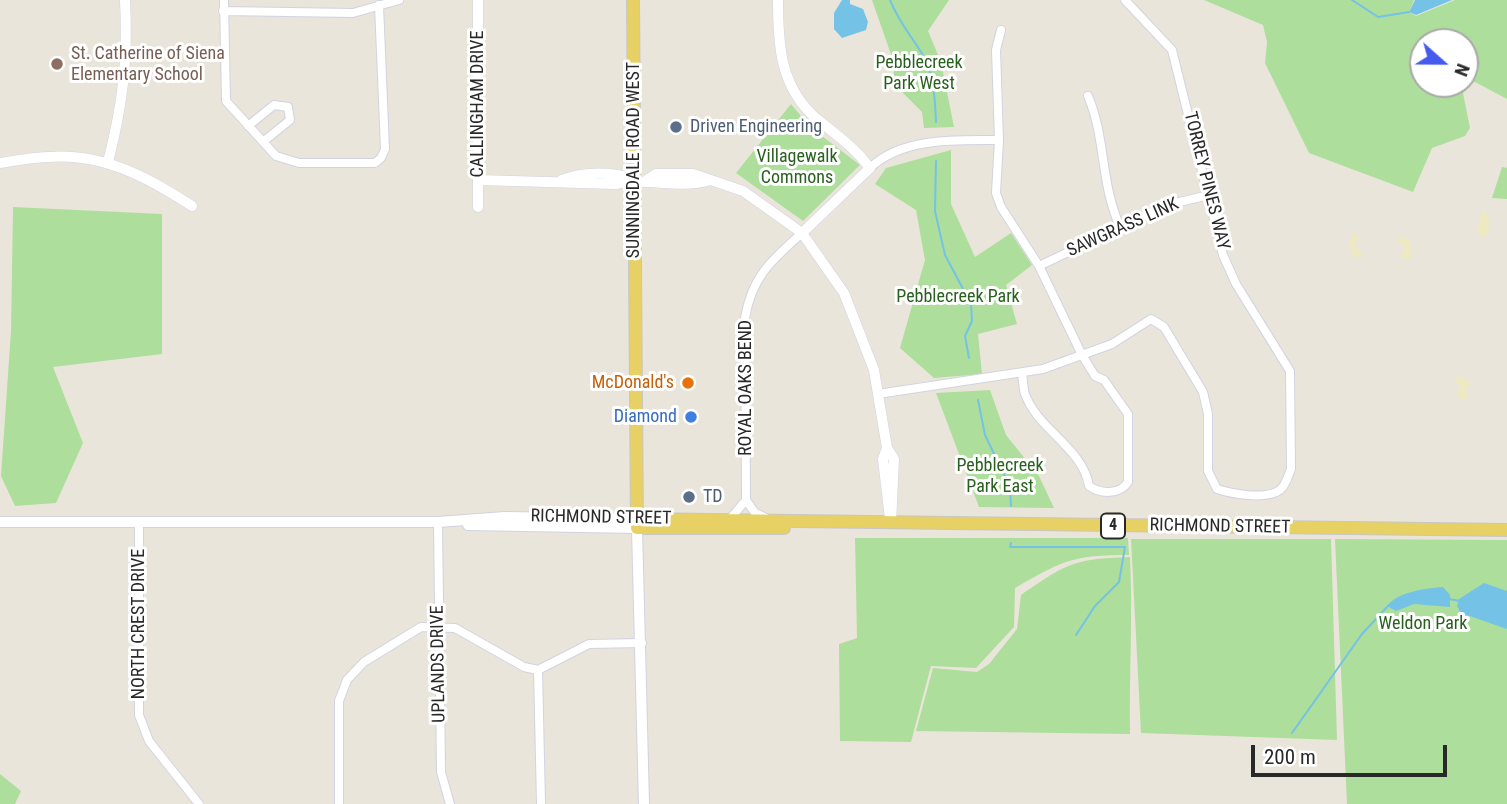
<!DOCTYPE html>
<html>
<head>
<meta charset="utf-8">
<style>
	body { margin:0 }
	#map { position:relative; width:1507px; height:804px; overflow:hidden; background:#eae5db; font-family:"Roboto Condensed",sans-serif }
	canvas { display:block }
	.north { position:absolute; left:1409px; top:28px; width:70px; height:70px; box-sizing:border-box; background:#fff; border:2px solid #a9a9a9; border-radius:50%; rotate:111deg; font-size:19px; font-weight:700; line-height:28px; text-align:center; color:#292929 }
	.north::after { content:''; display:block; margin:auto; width:24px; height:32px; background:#455bee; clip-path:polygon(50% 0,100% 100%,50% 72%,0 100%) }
	.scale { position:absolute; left:1251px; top:745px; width:196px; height:32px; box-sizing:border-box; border:4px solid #292929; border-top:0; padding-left:9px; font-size:21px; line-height:24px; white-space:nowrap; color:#292929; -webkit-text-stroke:5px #fff; paint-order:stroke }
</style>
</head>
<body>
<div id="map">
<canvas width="1507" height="804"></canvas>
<div class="north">N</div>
<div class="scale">200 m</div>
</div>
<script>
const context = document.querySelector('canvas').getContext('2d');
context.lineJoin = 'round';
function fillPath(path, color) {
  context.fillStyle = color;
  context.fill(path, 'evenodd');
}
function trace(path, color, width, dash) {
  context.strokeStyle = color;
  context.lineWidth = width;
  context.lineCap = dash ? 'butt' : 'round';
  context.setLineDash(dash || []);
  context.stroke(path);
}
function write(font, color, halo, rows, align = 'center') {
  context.font = font + ' "Roboto Condensed",sans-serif';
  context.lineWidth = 6;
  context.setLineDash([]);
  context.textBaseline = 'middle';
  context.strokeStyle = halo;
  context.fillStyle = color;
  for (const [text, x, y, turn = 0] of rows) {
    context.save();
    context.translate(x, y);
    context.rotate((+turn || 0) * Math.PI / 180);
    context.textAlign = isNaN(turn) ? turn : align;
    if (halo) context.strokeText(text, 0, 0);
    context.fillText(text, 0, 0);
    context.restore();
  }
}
fillPath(new Path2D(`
	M 872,0 L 949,0 L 928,31 L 941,62 L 954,127 L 924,128 L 922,112 L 894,84 L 894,63 Z
	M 1204,0 L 1414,0 L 1409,12 L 1416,16 L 1455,0 L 1507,0 L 1507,99 L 1475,82 L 1462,88 L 1470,128 L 1465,136 L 1432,148 L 1413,192 L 1309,153 L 1265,63 L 1267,42 L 1263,25 ZM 1423,42 L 1465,42 L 1465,84 L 1423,84 Z
	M 791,104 L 810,127 L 860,165 L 803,221 L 736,173 Z
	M 951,150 L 951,204 L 975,257 L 1011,233 L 1032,265 L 1006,285 L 1017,324 L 978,334 L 982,374 L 934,378 L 900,348 L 925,260 L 916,210 L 875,184 L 886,168 Z
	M 1502,167 L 1507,168 L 1507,199 L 1492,198 Z
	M 13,207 L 162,214 L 162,354 L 53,367 L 83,443 L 56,503 L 15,506 L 1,476 L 11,331 Z
	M 990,390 L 1006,435 L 1039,476 L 1054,508 L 979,507 L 936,393 Z
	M 855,538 L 1128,538 L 1129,555 C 1073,555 1064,560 1015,588 L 1014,627 L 976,668 L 931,666 L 911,742 L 840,741 L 839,644 L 857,638 Z
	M 1131,539 L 1331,539 L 1337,740 L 1141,733 Z
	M 1335,539 L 1507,540 L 1507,804 L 1347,804 Z
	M 1130,557 C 1133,616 1129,675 1130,734 L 916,731 L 933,668 L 977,672 L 989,664 L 1017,629 L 1021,595 C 1068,563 1073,559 1130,557 Z
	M 0,774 L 21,791 L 15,804 L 0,804 Z`), '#aede9b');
fillPath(new Path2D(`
	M 1483,211 L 1489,217 L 1488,235 L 1483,238 L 1477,229 Z
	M 1353,234 L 1359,237 L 1354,244 L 1363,255 L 1359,259 L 1358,256 L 1354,258 L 1349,244 Z
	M 1402,236 L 1411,242 L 1409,245 L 1412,247 L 1412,257 L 1408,260 L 1400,257 L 1405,246 L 1397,242 Z
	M 1458,376 L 1470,381 L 1469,387 L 1465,389 L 1468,397 L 1463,400 L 1457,393 L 1460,383 L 1453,385 Z`), '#eee9c0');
fillPath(new Path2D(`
	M 842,0 L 850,0 L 850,4 L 863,9 L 868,22 L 866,30 L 842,38 L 834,29 L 834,13 Z
	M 1415,0 L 1452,0 L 1416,15 L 1409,12 Z
	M 1484,583 L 1507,591 L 1507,629 L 1461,613 L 1457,606 L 1459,599 Z
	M 1443,587 L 1450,595 L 1450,607 L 1414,604 L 1396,611 L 1387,606 C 1397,592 1427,588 1443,587 Z`), '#74c2e6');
trace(new Path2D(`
	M 890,0 C 899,22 909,33 921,52 C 934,73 935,98 936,122
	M 1352,0 L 1378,17 L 1409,12
	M 936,161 L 935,211 L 945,255 L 971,304 L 972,321 L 965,336 L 969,358
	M 978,400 L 985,435 L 1010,487 L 1011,506
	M 1011,543 L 1010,547 L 1125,547 L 1119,582 L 1095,606 L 1076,635
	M 1449,599 L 1460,601
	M 1292,733 L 1362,634 L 1388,606`), '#74c2e6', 2);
const minor = new Path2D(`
	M 224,0 L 226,101 L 276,156 L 299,163 L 375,163 L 381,158 L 385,149 L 379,5
	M 223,11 L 353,13 L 399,0
	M 1001,30 L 996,50 L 999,140 L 996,193 L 1001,207 L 1039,266 L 1082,355 L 1095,376 L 1104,380 L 1128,414 L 1128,482 C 1120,495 1100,494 1089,486 C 1083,448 1038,430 1025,394 C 1023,388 1023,379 1022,372
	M 1088,96 C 1106,138 1100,182 1120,227
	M 248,126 L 274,105 L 288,107 L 290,120 L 264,141
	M 870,168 C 902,137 957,140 999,140
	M 1039,266 L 1167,205 L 1209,195
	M 878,394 L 1043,369 L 1112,344 L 1151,319 L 1164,327 L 1203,392 L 1208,414 L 1208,471 L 1217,489 C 1232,494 1266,500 1280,490 C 1286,485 1288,476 1291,469 L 1290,371 L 1236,284 L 1223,255 L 1172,50 L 1125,0
	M 766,518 L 755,513 L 746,500 L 745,318 C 752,276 772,260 802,233
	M 730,519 L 746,500
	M 139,522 L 139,715 L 149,741 L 199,804
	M 438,522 L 441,772 L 450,804
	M 538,670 L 541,804
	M 339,804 L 339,701 L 347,680 L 364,662 L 421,627 L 455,628 L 524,667 L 538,670 L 589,644 L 642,643`);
const tertiary = new Path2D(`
	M 478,0 L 478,207
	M 778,0 C 778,46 780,88 818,120 C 838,136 855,148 870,168 L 802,233
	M 108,162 C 123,103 128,61 125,0
	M 0,163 C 83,147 122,161 192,206
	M 478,180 L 615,184 C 646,177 676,189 707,181
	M 562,180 C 584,171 613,172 635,179
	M 647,180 L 656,174 L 693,174 L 743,191 L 802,233 L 844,293 L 874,370 L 887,448 L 894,459 L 891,523
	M 887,448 L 883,459 L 890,519`);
const secondary = new Path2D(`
	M 0,522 L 438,522 L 505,517 L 637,519
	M 468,525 L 637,528 L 644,804`);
const primary = new Path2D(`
	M 633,0 L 637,528 L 784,528
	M 637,519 L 1507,530`);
trace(minor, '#d1d3e1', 10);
trace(tertiary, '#d1d3e1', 11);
trace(secondary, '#d1d3e1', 12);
trace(primary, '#c7c7c7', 14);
trace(minor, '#fff', 8);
trace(tertiary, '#fff', 10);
trace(secondary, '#fff', 10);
trace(primary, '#e7d064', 12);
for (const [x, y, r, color] of [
	[57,64,7,"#8d6e63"],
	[676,127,7,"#5c6f8a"],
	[688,383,7,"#e8710a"],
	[691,417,7,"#3f7fe0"],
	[689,497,7,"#5c6f8a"]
]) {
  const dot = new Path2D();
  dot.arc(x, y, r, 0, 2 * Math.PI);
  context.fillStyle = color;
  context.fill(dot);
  trace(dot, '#fff', 2.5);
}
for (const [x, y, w] of [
	[1113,526,24]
]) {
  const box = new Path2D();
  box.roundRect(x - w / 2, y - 12.5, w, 25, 5);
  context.fillStyle = '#fff';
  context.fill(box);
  trace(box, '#292929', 2);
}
write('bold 16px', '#292929', null, [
	["4",1113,526]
]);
write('18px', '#785e54', '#fff', [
	["St. Catherine of Siena",71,54],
	["Elementary School",71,75]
], 'left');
write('18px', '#28601e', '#fff', [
	["Pebblecreek",919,63],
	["Park West",919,84],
	["Villagewalk",797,157],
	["Commons",797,178],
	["Pebblecreek Park",958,297],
	["Pebblecreek",1000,466],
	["Park East",1000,487],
	["Weldon Park",1423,624]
]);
write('18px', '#292929', '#fff', [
	["CALLINGHAM DRIVE",478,104,-90],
	["SUNNINGDALE ROAD WEST",634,160,-90],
	["TORREY PINES WAY",1206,181,76],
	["SAWGRASS LINK",1123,228,-24],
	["ROYAL OAKS BEND",746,388,-90],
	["RICHMOND STREET",601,518,1],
	["RICHMOND STREET",1220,527,1],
	["NORTH CREST DRIVE",139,624,-90],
	["UPLANDS DRIVE",439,664,-91]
]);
write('18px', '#4e5e75', '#fff', [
	["Driven Engineering",690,127],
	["TD",703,497]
], 'left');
write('18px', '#c56008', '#fff', [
	["McDonald's",674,383]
], 'right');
write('18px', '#366cbe', '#fff', [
	["Diamond",677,417]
], 'right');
</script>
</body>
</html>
